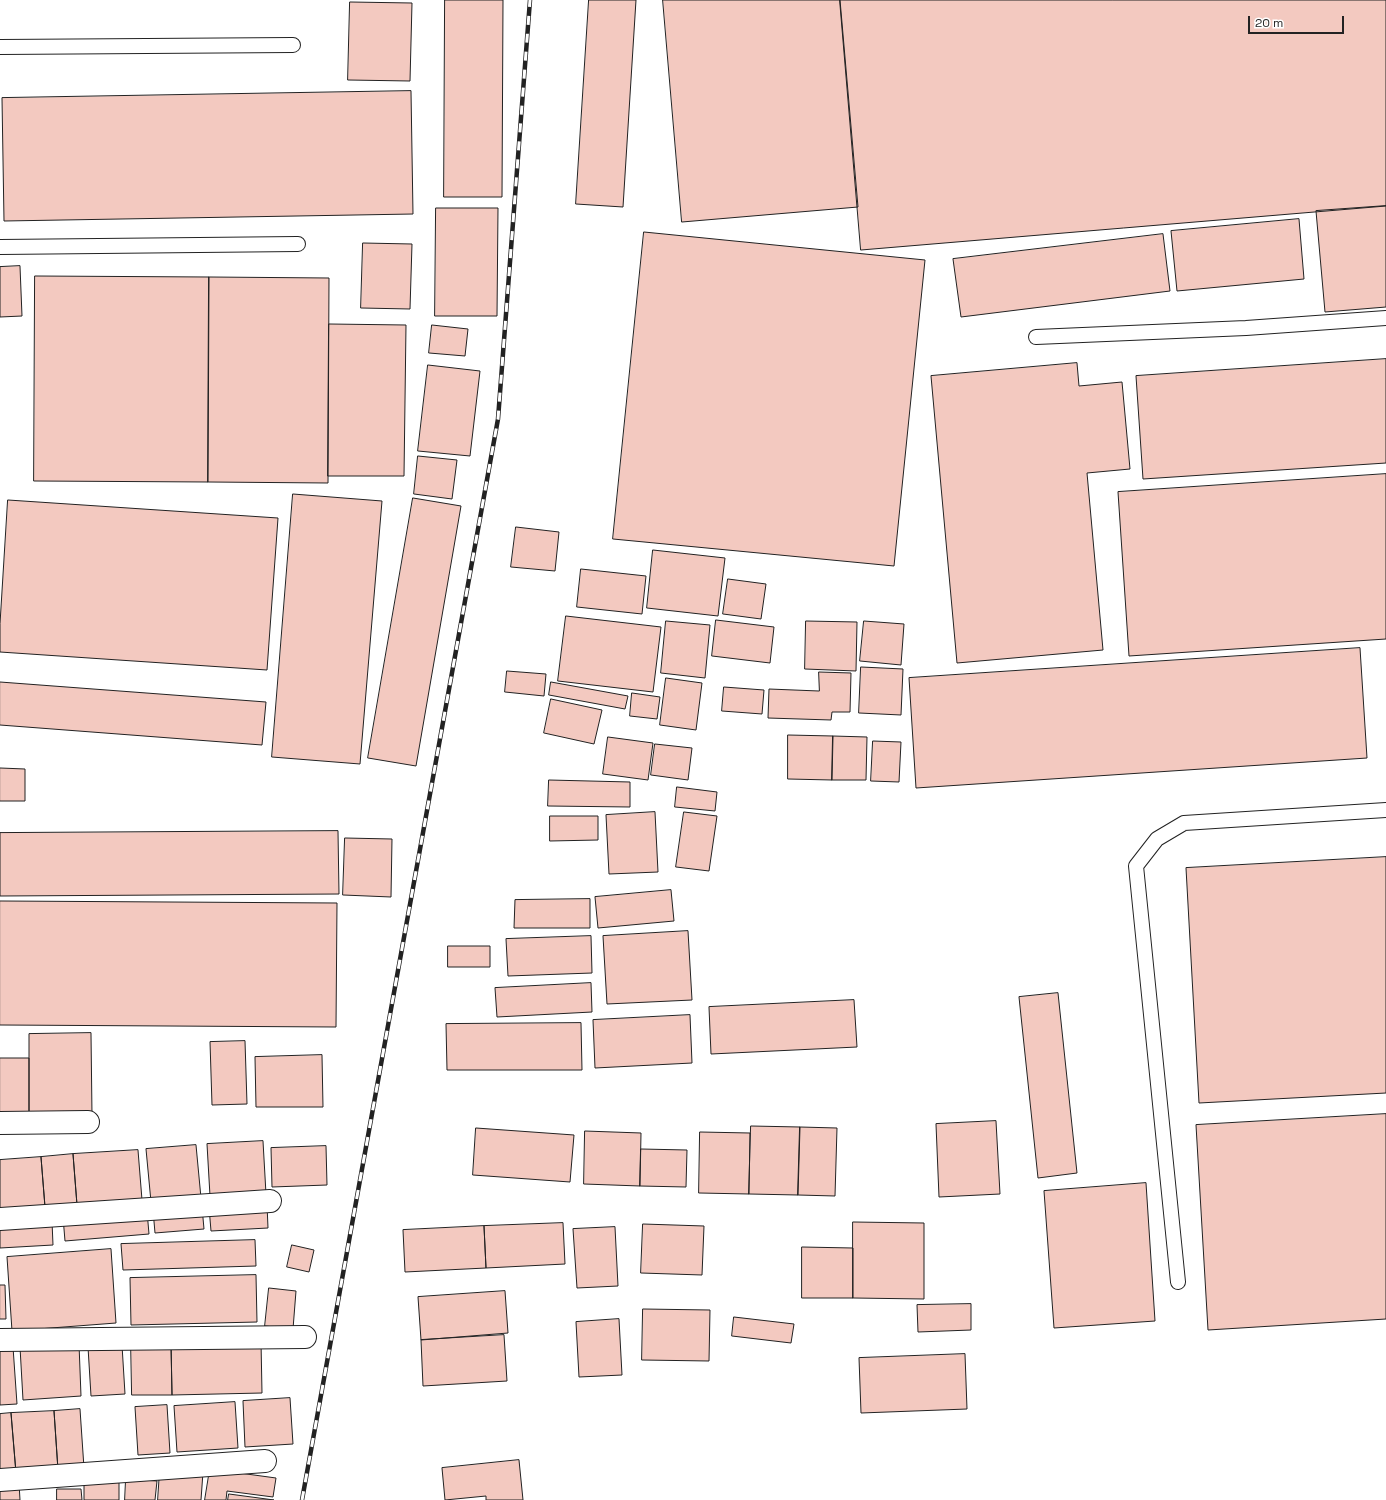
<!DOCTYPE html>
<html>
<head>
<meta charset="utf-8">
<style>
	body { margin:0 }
	#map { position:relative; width:1386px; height:1500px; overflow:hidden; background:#fff; font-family:"Space Grotesk",sans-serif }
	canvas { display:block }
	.scale { position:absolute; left:1248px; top:16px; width:96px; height:18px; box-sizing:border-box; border:2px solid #222; border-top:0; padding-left:5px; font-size:12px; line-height:14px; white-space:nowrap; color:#222; -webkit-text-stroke:3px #fff; paint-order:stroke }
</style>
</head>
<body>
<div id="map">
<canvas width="1386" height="1500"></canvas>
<div class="scale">20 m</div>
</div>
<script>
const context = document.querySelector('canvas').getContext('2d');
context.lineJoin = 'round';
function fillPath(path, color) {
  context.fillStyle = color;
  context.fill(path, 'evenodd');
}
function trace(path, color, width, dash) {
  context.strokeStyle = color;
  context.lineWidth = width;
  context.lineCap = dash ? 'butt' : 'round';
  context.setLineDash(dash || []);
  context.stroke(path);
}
const building = new Path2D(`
	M 445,0 L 503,0 L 502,197 L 444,197 Z
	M 589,0 L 636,0 L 623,207 L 576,204 Z
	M 663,0 L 840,0 L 858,207 L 682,222 Z
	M 840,0 L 1386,0 L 1386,206 L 861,250 Z
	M 350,2 L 412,3 L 410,81 L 348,80 Z
	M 411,91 L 413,214 L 4,221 L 2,98 Z
	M 1386,206 L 1386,307 L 1325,312 L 1316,211 Z
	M 436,208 L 498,208 L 497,316 L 435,316 Z
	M 1299,219 L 1304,279 L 1177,291 L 1171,231 Z
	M 644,232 L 925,260 L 894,566 L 613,539 Z
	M 1163,234 L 1170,291 L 961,317 L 953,259 Z
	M 363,243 L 412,244 L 410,309 L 361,308 Z
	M 20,266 L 22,316 L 0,317 L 0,267 Z
	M 35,276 L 209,277 L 208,482 L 34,481 Z
	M 209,277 L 329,278 L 328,483 L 208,482 Z
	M 329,324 L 406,325 L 404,476 L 328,476 Z
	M 432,325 L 468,329 L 465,356 L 429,353 Z
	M 1386,359 L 1386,463 L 1143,479 L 1136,376 Z
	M 1077,363 L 1079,386 L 1122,382 L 1130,469 L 1087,473 L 1103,650 L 957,663 L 931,376 Z
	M 428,365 L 480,371 L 470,456 L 418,451 Z
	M 418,456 L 457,460 L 452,499 L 414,494 Z
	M 1386,474 L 1386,639 L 1129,656 L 1118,492 Z
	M 293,494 L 382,501 L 360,764 L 272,757 Z
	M 413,498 L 461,506 L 416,766 L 368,758 Z
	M 8,500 L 278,518 L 267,670 L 0,652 L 0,624 Z
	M 516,527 L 559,532 L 555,571 L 511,567 Z
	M 653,550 L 725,558 L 718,616 L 647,608 Z
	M 581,569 L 646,576 L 642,614 L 577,607 Z
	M 728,579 L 766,584 L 761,619 L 723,614 Z
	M 566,616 L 661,627 L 653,692 L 558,681 Z
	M 716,620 L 774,627 L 770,663 L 712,656 Z
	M 666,621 L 710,625 L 705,678 L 661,673 Z
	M 806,621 L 857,622 L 856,671 L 805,669 Z
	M 864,621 L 904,624 L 901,665 L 860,661 Z
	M 1360,648 L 1367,758 L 916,788 L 909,678 Z
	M 861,667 L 903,669 L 901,715 L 859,713 Z
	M 507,671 L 546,674 L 544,696 L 505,692 Z
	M 819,672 L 851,673 L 850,712 L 832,712 L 831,720 L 768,718 L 769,689 L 819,691 Z
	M 666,678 L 702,683 L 696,730 L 660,725 Z
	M 0,682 L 266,702 L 262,745 L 0,725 Z
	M 551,682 L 628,696 L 625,709 L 549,695 Z
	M 724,687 L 764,690 L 762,714 L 722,711 Z
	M 632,693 L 660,697 L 657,719 L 630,716 Z
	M 551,699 L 602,710 L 594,744 L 544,733 Z
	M 788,735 L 833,736 L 832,780 L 788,779 Z
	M 833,736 L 867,737 L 866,780 L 832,780 Z
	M 608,737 L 653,743 L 648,780 L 603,774 Z
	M 873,741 L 901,742 L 899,782 L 871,781 Z
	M 655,744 L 692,748 L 688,780 L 651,775 Z
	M 0,768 L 25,769 L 25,801 L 0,801 Z
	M 549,780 L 630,782 L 630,807 L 548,806 Z
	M 677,787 L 717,792 L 715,811 L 675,807 Z
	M 655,812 L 658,872 L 609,874 L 606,815 Z
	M 684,812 L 717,816 L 709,871 L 676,867 Z
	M 550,816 L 598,816 L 598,840 L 550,841 Z
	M 338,831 L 339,894 L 0,896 L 0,833 Z
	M 345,838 L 392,839 L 391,897 L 343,895 Z
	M 1386,857 L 1386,1093 L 1199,1103 L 1186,868 Z
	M 671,890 L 674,921 L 598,928 L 595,897 Z
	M 590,899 L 590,928 L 514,928 L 515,900 Z
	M 0,901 L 337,903 L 336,1027 L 0,1025 Z
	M 688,931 L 692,1000 L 607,1004 L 603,936 Z
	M 591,936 L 592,973 L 508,976 L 506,939 Z
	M 448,946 L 490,946 L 490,967 L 448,967 Z
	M 591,983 L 592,1012 L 497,1017 L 495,988 Z
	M 1058,993 L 1077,1173 L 1038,1178 L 1019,997 Z
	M 854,1000 L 857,1047 L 711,1054 L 709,1007 Z
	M 690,1015 L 692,1063 L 595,1068 L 593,1020 Z
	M 581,1023 L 582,1070 L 447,1070 L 446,1024 Z
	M 91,1033 L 92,1115 L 29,1115 L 29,1034 Z
	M 245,1041 L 247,1104 L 212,1105 L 210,1042 Z
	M 322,1055 L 323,1107 L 256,1107 L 255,1057 Z
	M 0,1058 L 29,1058 L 29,1115 L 0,1116 Z
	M 1386,1114 L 1386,1319 L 1208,1330 L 1196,1125 Z
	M 996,1121 L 1000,1194 L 939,1197 L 936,1124 Z
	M 751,1126 L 800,1127 L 798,1195 L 749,1194 Z
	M 800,1127 L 837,1128 L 835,1196 L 798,1195 Z
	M 476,1128 L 574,1135 L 570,1182 L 473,1175 Z
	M 585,1131 L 641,1133 L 640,1186 L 584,1184 Z
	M 700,1132 L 750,1133 L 749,1194 L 699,1193 Z
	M 263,1141 L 266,1194 L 210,1196 L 207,1144 Z
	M 196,1145 L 201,1198 L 151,1202 L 146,1149 Z
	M 326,1146 L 327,1185 L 272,1187 L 271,1148 Z
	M 641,1149 L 687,1150 L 686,1187 L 640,1186 Z
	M 138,1150 L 142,1200 L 77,1205 L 73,1154 Z
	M 73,1154 L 77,1205 L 45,1207 L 41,1157 Z
	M 41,1157 L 45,1207 L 0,1210 L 0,1160 Z
	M 1146,1183 L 1155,1321 L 1054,1328 L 1044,1191 Z
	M 267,1204 L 268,1228 L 211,1231 L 209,1207 Z
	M 202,1207 L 204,1229 L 155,1233 L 153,1210 Z
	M 147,1211 L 149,1234 L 65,1241 L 63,1217 Z
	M 52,1221 L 53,1245 L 0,1248 L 0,1224 Z
	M 853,1222 L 924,1223 L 924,1299 L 853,1298 Z
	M 563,1223 L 565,1264 L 486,1268 L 484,1226 Z
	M 643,1224 L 704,1226 L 702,1275 L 641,1273 Z
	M 484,1226 L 486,1268 L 405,1272 L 403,1230 Z
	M 615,1227 L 618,1286 L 577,1288 L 573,1229 Z
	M 255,1240 L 256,1266 L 123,1270 L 121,1244 Z
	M 292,1245 L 314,1250 L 309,1272 L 287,1267 Z
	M 802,1247 L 853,1248 L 853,1298 L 802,1298 Z
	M 111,1249 L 116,1323 L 12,1331 L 7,1257 Z
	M 256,1275 L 257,1322 L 131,1325 L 130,1278 Z
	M 0,1285 L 5,1285 L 6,1319 L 0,1319 Z
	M 269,1288 L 296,1291 L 293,1329 L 265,1326 Z
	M 505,1291 L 508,1333 L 421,1340 L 418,1297 Z
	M 971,1304 L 971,1330 L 918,1332 L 917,1305 Z
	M 643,1309 L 710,1310 L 709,1361 L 642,1360 Z
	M 734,1317 L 794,1324 L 791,1343 L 732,1336 Z
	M 619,1319 L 622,1375 L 579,1377 L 576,1322 Z
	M 504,1335 L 507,1381 L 423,1386 L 421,1340 Z
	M 261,1341 L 262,1393 L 172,1395 L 171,1343 Z
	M 131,1343 L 171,1343 L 172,1395 L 132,1395 Z
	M 79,1344 L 81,1396 L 23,1400 L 20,1347 Z
	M 122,1345 L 125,1394 L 91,1396 L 88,1347 Z
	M 13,1347 L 17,1404 L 0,1405 L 0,1348 Z
	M 965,1354 L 967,1409 L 861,1413 L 859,1358 Z
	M 290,1398 L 293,1444 L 245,1447 L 243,1401 Z
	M 235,1402 L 238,1448 L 177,1452 L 174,1406 Z
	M 167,1405 L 170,1453 L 138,1455 L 135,1407 Z
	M 80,1409 L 84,1468 L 58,1470 L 54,1411 Z
	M 54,1411 L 58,1470 L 16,1473 L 11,1413 Z
	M 11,1413 L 16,1473 L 0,1474 L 0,1414 Z
	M 519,1460 L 523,1500 L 486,1500 L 486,1496 L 445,1500 L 442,1468 Z
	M 210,1469 L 276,1478 L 273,1497 L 227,1491 L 226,1500 L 205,1500 Z
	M 160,1470 L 203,1472 L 201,1500 L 158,1500 Z
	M 126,1479 L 157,1481 L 155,1500 L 125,1500 Z
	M 119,1482 L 119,1500 L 84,1500 L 84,1483 Z
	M 19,1483 L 20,1500 L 0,1500 L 0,1484 Z
	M 57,1489 L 81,1489 L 82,1500 L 57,1500 Z
	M 229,1494 L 274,1500 L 228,1500 Z`);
fillPath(building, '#f3c9c0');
trace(building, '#222', 1);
const lane = new Path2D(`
	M 0,47 L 293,45
	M 0,247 L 298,244
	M 1036,337 L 1246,328 L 1386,318
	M 1178,1282 L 1136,866 L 1157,839 L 1184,823 L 1386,810`);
const street = new Path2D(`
	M 0,1123 L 88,1122
	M 0,1219 L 270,1201
	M 0,1340 L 305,1337
	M 0,1480 L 265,1461`);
trace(lane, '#222', 16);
trace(street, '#222', 24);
trace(lane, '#fff', 14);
trace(street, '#fff', 22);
const rail = new Path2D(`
	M 302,1500 L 498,419 L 530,0`);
trace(rail, '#222', 4.5);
trace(rail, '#fff', 3, [9]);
</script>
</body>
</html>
